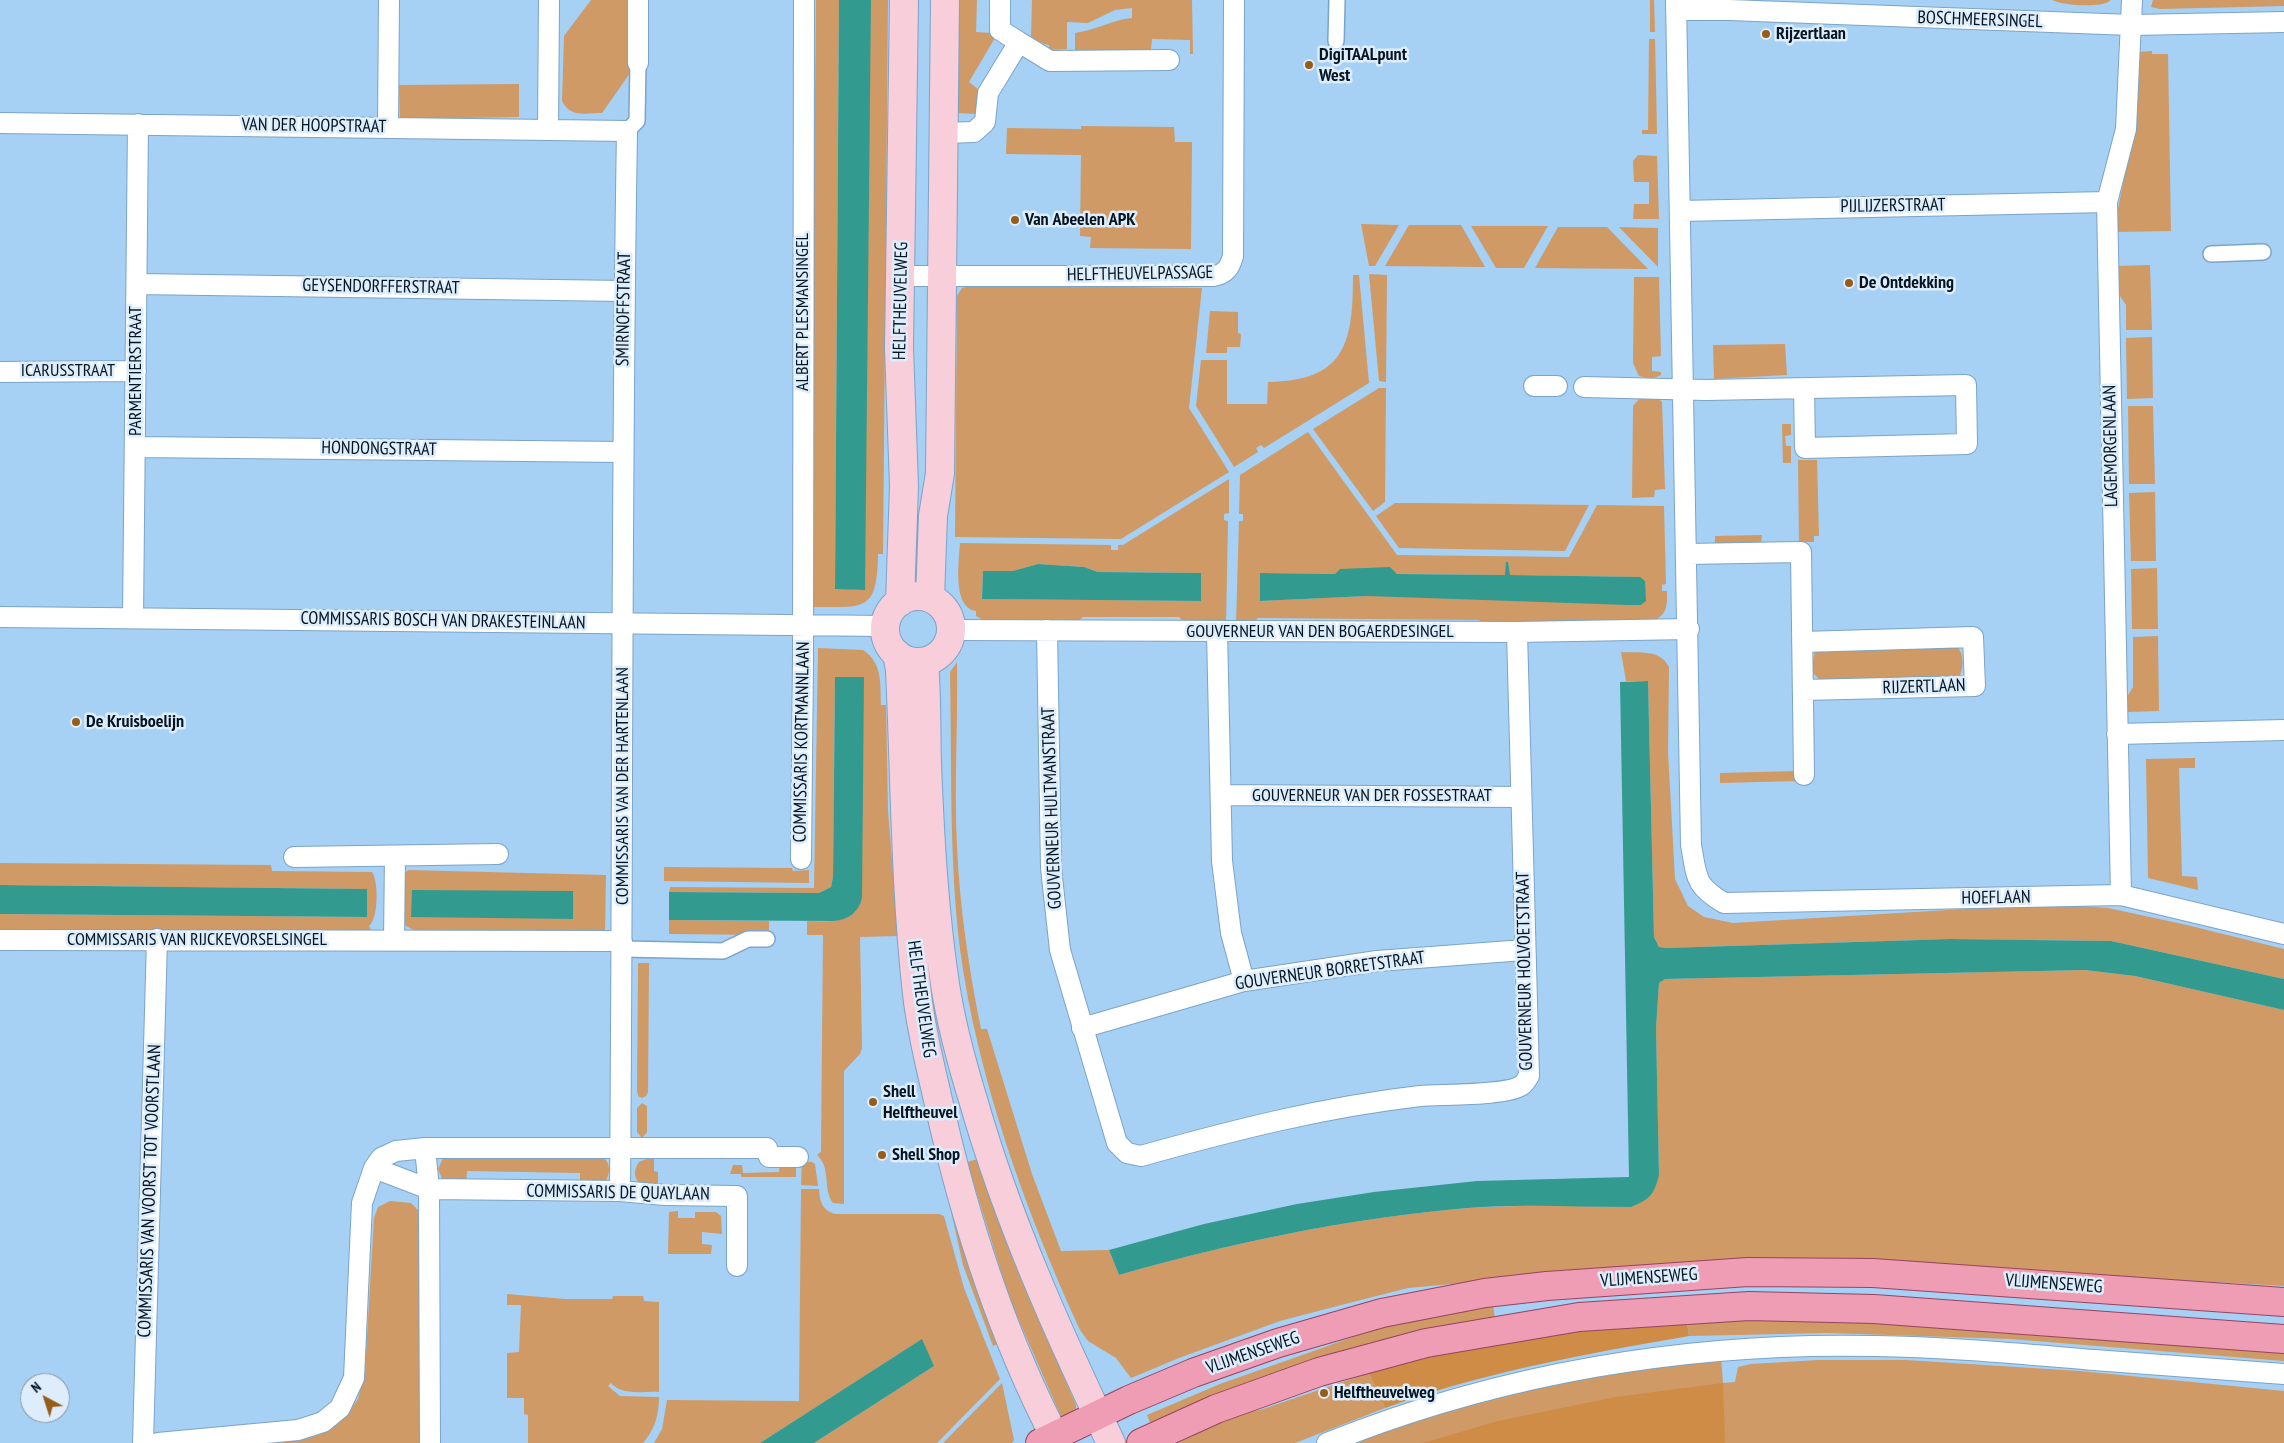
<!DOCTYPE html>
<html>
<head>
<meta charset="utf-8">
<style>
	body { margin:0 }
	#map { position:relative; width:2284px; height:1443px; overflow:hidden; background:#a6d0f4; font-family:"PT Sans Narrow",sans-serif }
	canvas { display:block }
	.north { position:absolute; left:20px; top:1373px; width:50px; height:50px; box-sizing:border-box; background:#ddedfc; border:1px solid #8796a4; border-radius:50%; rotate:320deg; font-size:14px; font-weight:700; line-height:20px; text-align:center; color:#051421 }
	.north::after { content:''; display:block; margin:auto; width:18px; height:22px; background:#965d19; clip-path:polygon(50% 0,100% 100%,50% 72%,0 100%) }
</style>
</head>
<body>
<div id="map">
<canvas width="2284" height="1443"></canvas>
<div class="north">N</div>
</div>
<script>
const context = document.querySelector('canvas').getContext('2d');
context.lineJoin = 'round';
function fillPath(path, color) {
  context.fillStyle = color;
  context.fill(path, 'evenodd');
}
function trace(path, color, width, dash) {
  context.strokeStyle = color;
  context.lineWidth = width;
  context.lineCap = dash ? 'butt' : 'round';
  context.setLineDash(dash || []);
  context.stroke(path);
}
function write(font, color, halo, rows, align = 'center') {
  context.font = font + ' "PT Sans Narrow",sans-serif';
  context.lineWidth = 5;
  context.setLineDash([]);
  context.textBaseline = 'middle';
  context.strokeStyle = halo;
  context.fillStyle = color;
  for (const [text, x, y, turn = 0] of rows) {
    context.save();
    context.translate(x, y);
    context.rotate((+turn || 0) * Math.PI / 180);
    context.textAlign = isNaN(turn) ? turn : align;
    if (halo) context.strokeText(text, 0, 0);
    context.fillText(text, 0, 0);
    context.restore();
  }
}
fillPath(new Path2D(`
	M 591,0 L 631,0 L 630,73 L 602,113 C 586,113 570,118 562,101 L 564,36 Z
	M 816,0 L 839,0 L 835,588 L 864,590 L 870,0 L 888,0 L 883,554 L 878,554 C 877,612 865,607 814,607 L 810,597 Z
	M 958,0 L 977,0 L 976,32 L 992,33 L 996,36 L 969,82 L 979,90 L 978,114 L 957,113 Z
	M 1032,0 L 1192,0 L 1193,54 L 1190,54 L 1190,40 L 1152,39 L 1151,50 L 1075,50 L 1075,33 C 1096,30 1112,20 1132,18 L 1132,8 L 1115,10 L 1088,23 L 1067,22 L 1067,49 L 1049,50 L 1049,45 L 1044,44 L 1031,37 Z
	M 1650,0 L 1654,0 L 1655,32 L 1650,32 Z
	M 2052,0 L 2111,0 C 2102,9 2061,5 2052,0 Z
	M 2153,0 L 2284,0 L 2284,6 L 2160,9 L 2151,7 Z
	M 1649,39 L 1655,39 L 1657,134 L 1642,134 L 1642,130 L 1648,130 Z
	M 2152,51 L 2152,54 L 2168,54 L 2171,231 L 2117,232 L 2118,209 L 2134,127 L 2138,52 Z
	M 519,84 L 519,117 L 400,119 L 399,85 Z
	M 1081,126 L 1174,127 L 1175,142 L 1192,142 L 1191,249 L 1090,248 L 1091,237 L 1080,236 L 1081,155 L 1006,154 L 1007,128 L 1081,129 Z
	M 1638,155 L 1657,156 L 1659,219 L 1633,219 L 1634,204 L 1649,204 L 1649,182 L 1634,182 L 1633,161 Z
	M 1361,224 L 1399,225 L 1375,266 L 1369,266 Z
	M 1409,225 L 1461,225 L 1485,267 L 1385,266 Z
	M 1471,226 L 1548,226 L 1524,268 L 1496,268 Z
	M 1558,227 L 1607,227 L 1648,269 L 1535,268 Z
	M 1619,227 L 1658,228 L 1658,267 Z
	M 2150,265 L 2152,330 L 2126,330 L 2126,305 L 2118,293 L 2117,266 Z
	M 1369,274 L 1387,275 L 1386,382 L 1379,381 Z
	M 1353,275 L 1359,275 L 1369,383 L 1264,448 L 1261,445 L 1256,448 L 1258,452 L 1234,467 L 1196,406 L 1201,360 L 1227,360 L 1227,404 L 1267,404 L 1268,382 C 1346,381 1353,342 1353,275 Z
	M 1634,277 L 1659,277 L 1661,356 L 1652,357 L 1652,371 L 1661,372 L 1661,375 L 1652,379 L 1639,376 L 1633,363 Z
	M 972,285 L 1202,288 L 1189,408 L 1229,472 L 1121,539 L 955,537 L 957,296 L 962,288 Z
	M 1210,311 L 1238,312 L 1238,333 L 1241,334 L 1240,347 L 1227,347 L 1227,353 L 1206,353 Z
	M 2152,337 L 2153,398 L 2127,399 L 2126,338 Z
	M 1785,344 L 1787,375 L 1714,379 L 1713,345 Z
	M 1379,388 L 1386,388 L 1385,502 L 1373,511 L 1313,429 Z
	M 1640,398 L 1658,398 L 1662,402 L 1665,489 L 1655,490 L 1654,497 L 1632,498 L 1633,412 L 1633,406 Z
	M 2128,406 L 2153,406 L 2155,484 L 2129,484 Z
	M 1782,424 L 1791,424 L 1791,435 L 1785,436 L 1786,446 L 1791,446 L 1791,463 L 1783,463 Z
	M 1308,432 L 1397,555 L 1569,557 L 1597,505 L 1664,506 L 1666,584 L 1662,585 L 1662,591 L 1667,591 C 1667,605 1668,613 1655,620 L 1559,621 L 1553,626 L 1485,626 L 1479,620 L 1258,618 L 1252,624 L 1236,624 L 1239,521 L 1243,521 L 1243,514 L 1239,514 L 1240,475 ZM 1508,562 L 1509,575 L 1640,577 L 1368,596 L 1260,601 L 1260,573 L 1335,574 L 1389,567 L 1396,574 L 1506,575 L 1506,563 Z
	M 1798,460 L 1817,460 L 1819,536 L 1814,536 L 1814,542 L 1799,542 Z
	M 1229,479 L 1229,513 L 1224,514 L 1224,520 L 1228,521 L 1226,624 L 1184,623 L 1179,617 L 1083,617 L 1077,622 L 985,621 L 976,616 L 976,611 C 952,608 959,560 960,543 L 1111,545 L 1111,550 L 1118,550 L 1118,545 L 1123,545 ZM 1038,564 L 1084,567 L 1098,572 L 1200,573 L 1201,601 L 982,599 L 983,571 L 1014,571 Z
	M 2155,492 L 2156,561 L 2131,561 L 2129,493 Z
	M 1395,503 L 1419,503 L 1589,505 L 1565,551 L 1399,548 L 1376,516 Z
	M 1762,535 L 1761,543 L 1715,544 L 1715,536 Z
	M 2157,568 L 2158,629 L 2132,629 L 2131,569 Z
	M 2158,636 L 2159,711 L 2128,712 L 2127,697 L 2133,687 L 2133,637 Z
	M 1957,646 C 1964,653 1964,669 1959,677 L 1820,680 L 1811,671 L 1815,651 Z
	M 818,648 L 863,650 C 883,663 880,684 881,705 L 886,705 L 888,810 L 898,936 L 860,937 L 862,1048 L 860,1054 L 844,1071 L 844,1204 L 833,1203 C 822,1188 832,1169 817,1155 L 821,1152 L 823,935 L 807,935 L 807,921 C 825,921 842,924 856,911 L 863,677 L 835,677 L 833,877 L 831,887 L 819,893 L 669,892 L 670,887 L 814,888 Z
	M 1621,652 C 1640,653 1660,649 1669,667 L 1668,752 L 1675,879 L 1688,906 L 1704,917 L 1733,923 L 2048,904 L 2108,908 L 2187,925 L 2284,949 L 2284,979 L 2111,941 L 1950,939 L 1667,948 L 1659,947 L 1654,937 L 1648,681 L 1626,681 Z
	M 957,662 C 958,724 954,786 957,848 C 960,909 969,970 981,1029 L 987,1029 L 1032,1174 L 1061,1251 L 1109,1250 L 1119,1275 C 1230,1243 1341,1220 1456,1209 C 1514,1204 1573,1207 1631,1206 L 1659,1175 L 1656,1028 L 1659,983 L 1665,979 L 2085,970 L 2135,976 L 2284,1010 L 2284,1286 L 2019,1271 L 1550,1275 L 1408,1288 L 1345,1304 L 1280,1321 L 1179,1358 L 1131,1378 L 1116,1358 L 1088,1341 L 1080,1330 C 1026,1213 977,1077 960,949 C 949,858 952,764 950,672 Z
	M 2195,758 L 2195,768 L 2179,768 L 2182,876 L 2197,877 L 2198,890 L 2148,878 L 2146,759 Z
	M 1798,771 L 1798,781 L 1720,783 L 1720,773 Z
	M 0,863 L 271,865 L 272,871 L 372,872 C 379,882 378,919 369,926 L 372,932 L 364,934 L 0,930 L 0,914 L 367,917 L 367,889 L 0,885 Z
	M 664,867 L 792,868 L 793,871 L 809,870 L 809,883 L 664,881 Z
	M 409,870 L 606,875 L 605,932 L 414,934 L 414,930 L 406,926 L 403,922 L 404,873 Z
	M 669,920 L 769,921 L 769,935 L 669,934 Z
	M 638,963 L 649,963 L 648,1092 L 646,1096 L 642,1098 L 638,1096 L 637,1091 Z
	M 642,1103 L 647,1106 L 647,1132 L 642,1138 L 637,1132 L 637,1108 Z
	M 444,1156 L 602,1156 C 611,1164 611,1172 605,1182 L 580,1187 L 580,1173 L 467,1171 L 466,1186 L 443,1181 L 438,1169 Z
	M 654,1156 L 654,1171 L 658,1172 L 658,1188 L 640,1184 C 633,1177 634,1169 639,1162 Z
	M 978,1159 L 1010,1252 L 1076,1405 L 1076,1412 L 1062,1419 L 1010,1300 L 967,1162 Z
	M 780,1160 L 796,1160 L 796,1177 L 741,1177 L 741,1174 L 730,1174 L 733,1165 L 742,1165 L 743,1173 L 779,1172 Z
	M 802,1161 L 812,1162 L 815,1164 L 818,1186 L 801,1185 Z
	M 944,1180 L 976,1289 L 998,1344 L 993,1346 L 963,1265 Z
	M 801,1189 L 819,1189 C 820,1202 822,1210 835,1214 L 939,1214 L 944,1216 L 964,1288 L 1000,1379 L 937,1443 L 814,1443 L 934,1366 L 921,1340 L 760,1443 L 654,1443 L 662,1429 L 667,1400 L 799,1401 Z
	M 390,1201 L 411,1203 L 420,1212 L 422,1218 L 419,1443 L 251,1443 L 306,1439 L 321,1434 L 345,1417 L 358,1399 L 365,1371 L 374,1218 L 378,1207 Z
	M 678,1211 L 678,1218 L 695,1218 L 695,1212 L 716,1212 L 721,1216 L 722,1234 L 702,1232 L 702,1244 L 712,1245 L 711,1254 L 668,1254 L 669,1212 Z
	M 507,1294 L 565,1299 L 612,1299 L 613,1296 L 643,1296 L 644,1301 L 659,1302 L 659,1392 C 643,1391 622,1396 611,1383 L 608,1386 L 620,1396 L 659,1397 C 659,1415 655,1429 643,1443 L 528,1443 L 528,1415 L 524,1414 L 524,1398 L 507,1398 L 507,1353 L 519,1352 L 521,1305 L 507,1305 Z
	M 1493,1305 L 1495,1319 L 1151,1425 L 1147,1415 L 1220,1384 L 1387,1325 Z
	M 1763,1313 L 2284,1346 L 2284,1361 L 2010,1339 L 1828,1333 L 1689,1336 L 1686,1317 Z
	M 1721,1357 L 1723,1383 L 1735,1382 L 1738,1367 L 1751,1364 L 1818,1360 L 1906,1360 L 2080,1371 L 2284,1391 L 2284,1443 L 1345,1443 L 1526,1387 Z
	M 1369,1373 L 1385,1408 L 1295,1443 L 1169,1443 L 1243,1412 L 1260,1410 Z
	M 1002,1383 L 1014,1440 L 1012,1443 L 943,1443 Z`), '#cf9a65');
fillPath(new Path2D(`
	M 1686,1317 L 1689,1336 C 1585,1354 1484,1372 1385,1408 L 1369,1373 L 1452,1348 L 1511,1336 Z
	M 1723,1383 L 1725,1443 L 1423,1443 L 1498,1421 L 1616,1397 Z`), '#ce8c46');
fillPath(new Path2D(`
	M 839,0 L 871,0 L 865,590 L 835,589 Z
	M 1506,562 L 1508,562 L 1510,575 L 1640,577 L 1645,581 L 1646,601 L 1641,605 L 1628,605 L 1368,596 L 1260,601 L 1260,573 L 1335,574 L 1340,569 L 1390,567 L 1397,574 L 1505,575 Z
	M 1038,564 L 1084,567 L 1098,572 L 1201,573 L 1201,601 L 982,599 L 983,571 L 1013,571 Z
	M 835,677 L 864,677 L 862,898 C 859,912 848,920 834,921 L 669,920 L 669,892 L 819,893 L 831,887 L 833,877 Z
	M 1648,681 L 1654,937 L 1659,947 L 1667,948 L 1950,939 L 2111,941 L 2284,979 L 2284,1010 L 2135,976 L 2085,970 L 1665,979 L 1659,983 L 1656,1028 L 1659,1175 C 1654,1195 1650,1199 1631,1207 C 1573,1207 1514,1203 1456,1209 C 1341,1220 1230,1243 1119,1275 L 1109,1250 L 1204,1224 L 1297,1204 L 1374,1192 L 1477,1181 L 1629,1177 L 1620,682 Z
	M 0,885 L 367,889 L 367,917 L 0,914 Z
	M 412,890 L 573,891 L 573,919 L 411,917 Z
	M 922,1339 L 934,1366 L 814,1443 L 760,1443 Z`), '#339a8f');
const pedestrian = new Path2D(`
	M 1336,41 L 1337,0
	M 627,131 L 637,121 L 638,63
	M 2211,254 L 2263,252
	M 622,949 L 723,951 L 748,939 L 767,939`);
const minor = new Path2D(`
	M 638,0 L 638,63
	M 1676,0 L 1691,845 C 1697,877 1694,885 1724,903 L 2121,895 L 2284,934
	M 1676,10 L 1729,10 L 2132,25 L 2284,22
	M 1019,42 L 1050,61 L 1169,60
	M 0,123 L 627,131 C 621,484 623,838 620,1191
	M 388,127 L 389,0
	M 548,129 L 549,0
	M 944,133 L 974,132 L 985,122 L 988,93 L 1019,42 L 1000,30 L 1000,0
	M 1680,211 L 2107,202
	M 901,276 L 1214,276 C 1226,274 1230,267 1233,256 L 1234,0
	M 137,284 L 624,291
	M 0,372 L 136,371
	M 1534,386 L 1557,386
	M 1584,387 L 1706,390 L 1966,385 L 1967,444 L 1805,448 L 1804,389
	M 136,447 L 623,452
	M 1687,554 L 1801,552 L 1804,775
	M 0,617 L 886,626
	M 133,618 L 138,124
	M 952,630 L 1517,632 L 1689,629
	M 1047,630 L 1051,868 L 1060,950 L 1117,1143 L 1127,1153 L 1141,1156 C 1234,1130 1324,1107 1420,1096 C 1441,1094 1508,1096 1522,1085 C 1525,1083 1527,1079 1529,1076 L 1517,632
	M 1217,631 L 1222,861 L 1231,933 L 1244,981
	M 1802,642 L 1973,637 L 1975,686 L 1803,690
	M 2117,734 L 2284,730
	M 1222,795 L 1521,797
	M 294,857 L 498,854
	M 801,859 L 803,658 L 804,0
	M 2121,895 L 2107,202 L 2126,129 L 2132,0
	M 0,940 L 622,941
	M 394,940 L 395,856
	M 1082,1028 L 1244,981 L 1377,961 L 1524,950
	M 374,1168 L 429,1189 L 425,1148
	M 143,1443 L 157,939
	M 158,1443 L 298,1430 L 323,1422 L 340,1408 L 354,1378 L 362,1203 L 374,1168 L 381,1158 L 396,1151 L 425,1148 L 767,1148 L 769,1157 L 798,1157
	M 430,1443 L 429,1189 L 620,1191 L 665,1195 L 737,1196 L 737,1266
	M 1327,1443 C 1501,1373 1688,1342 1875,1346 C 1948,1347 2021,1354 2094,1360 C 2157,1365 2221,1369 2284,1374`);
const secondary = new Path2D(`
	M885 629a33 33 0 1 1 66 0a33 33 0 1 1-66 0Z
	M 930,598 L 933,516 L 940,473 L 945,0
	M 900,602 L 904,486 L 899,348 L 904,0
	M 897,654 L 900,670 C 905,778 905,886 917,994 C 921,1030 930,1065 938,1100 C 964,1218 1002,1336 1058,1443
	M 924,662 C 927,695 926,730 927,764 C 930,838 934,911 945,984 C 951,1024 962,1064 974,1103 C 1008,1221 1058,1332 1111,1443`);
const primary = new Path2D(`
	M 1040,1443 L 1129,1400 L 1193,1373 L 1278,1343 L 1382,1313 L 1485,1293 L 1547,1286 L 1748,1272 L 1873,1273 L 2284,1302
	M 1141,1443 L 1216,1409 L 1319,1372 L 1426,1343 L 1579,1317 L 1749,1306 L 1874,1309 L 2284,1339`);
trace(pedestrian, '#7ba4c7', 18);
trace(minor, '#7ba4c7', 22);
trace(secondary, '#7ba4c7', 30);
trace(primary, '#974361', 30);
trace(pedestrian, '#fff', 15);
trace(minor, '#fff', 20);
trace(secondary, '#f7ceda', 28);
trace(primary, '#ef9db5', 28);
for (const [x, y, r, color] of [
	[1766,34,5,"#965d19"],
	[1309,65,5,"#965d19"],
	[1015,220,5,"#965d19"],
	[1849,283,5,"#965d19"],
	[76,722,5,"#965d19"],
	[873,1102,5,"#965d19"],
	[882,1155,5,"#965d19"],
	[1324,1393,5,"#965d19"]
]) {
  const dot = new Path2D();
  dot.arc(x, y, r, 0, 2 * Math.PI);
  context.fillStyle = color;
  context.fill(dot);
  trace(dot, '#ddedfc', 2);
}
write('18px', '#051421', '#ddedfc', [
	["BOSCHMEERSINGEL",1980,20,2],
	["VAN DER HOOPSTRAAT",314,126,1],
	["PIJLIJZERSTRAAT",1893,206,-1],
	["HELFTHEUVELPASSAGE",1140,274,-1],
	["GEYSENDORFFERSTRAAT",381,287,1],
	["HELFTHEUVELWEG",901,301,-89],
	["SMIRNOFFSTRAAT",624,309,-89],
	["ALBERT PLESMANSINGEL",803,312,-90],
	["ICARUSSTRAAT",68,371],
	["PARMENTIERSTRAAT",136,371,-90],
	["LAGEMORGENLAAN",2111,446,-91],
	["HONDONGSTRAAT",379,449,1],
	["COMMISSARIS BOSCH VAN DRAKESTEINLAAN",443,621,1],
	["GOUVERNEUR VAN DEN BOGAERDESINGEL",1320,632],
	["RIJZERTLAAN",1924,687,-2],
	["COMMISSARIS KORTMANNLAAN",802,742,-89],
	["COMMISSARIS VAN DER HARTENLAAN",623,786,-90],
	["GOUVERNEUR VAN DER FOSSESTRAAT",1372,796],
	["GOUVERNEUR HULTMANSTRAAT",1052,808,-92],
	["HOEFLAAN",1996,898,-1],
	["COMMISSARIS VAN RIJCKEVORSELSINGEL",197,940],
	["GOUVERNEUR BORRETSTRAAT",1330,971,-8],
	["GOUVERNEUR HOLVOETSTRAAT",1525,971,-91],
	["HELFTHEUVELWEG",921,999,82],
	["COMMISSARIS VAN VOORST TOT VOORSTLAAN",150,1191,-88],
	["COMMISSARIS DE QUAYLAAN",618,1193,1],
	["VLIJMENSEWEG",1649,1278,-4],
	["VLIJMENSEWEG",2054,1284,4],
	["VLIJMENSEWEG",1253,1353,-19]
]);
write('bold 18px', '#051421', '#ddedfc', [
	["Rijzertlaan",1776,34],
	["DigiTAALpunt",1319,55],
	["West",1319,76],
	["Van Abeelen APK",1025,220],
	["De Ontdekking",1859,283],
	["De Kruisboelijn",86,722],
	["Shell",883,1092],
	["Helftheuvel",883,1113],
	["Shell Shop",892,1155],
	["Helftheuvelweg",1334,1393]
], 'left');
</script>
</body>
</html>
